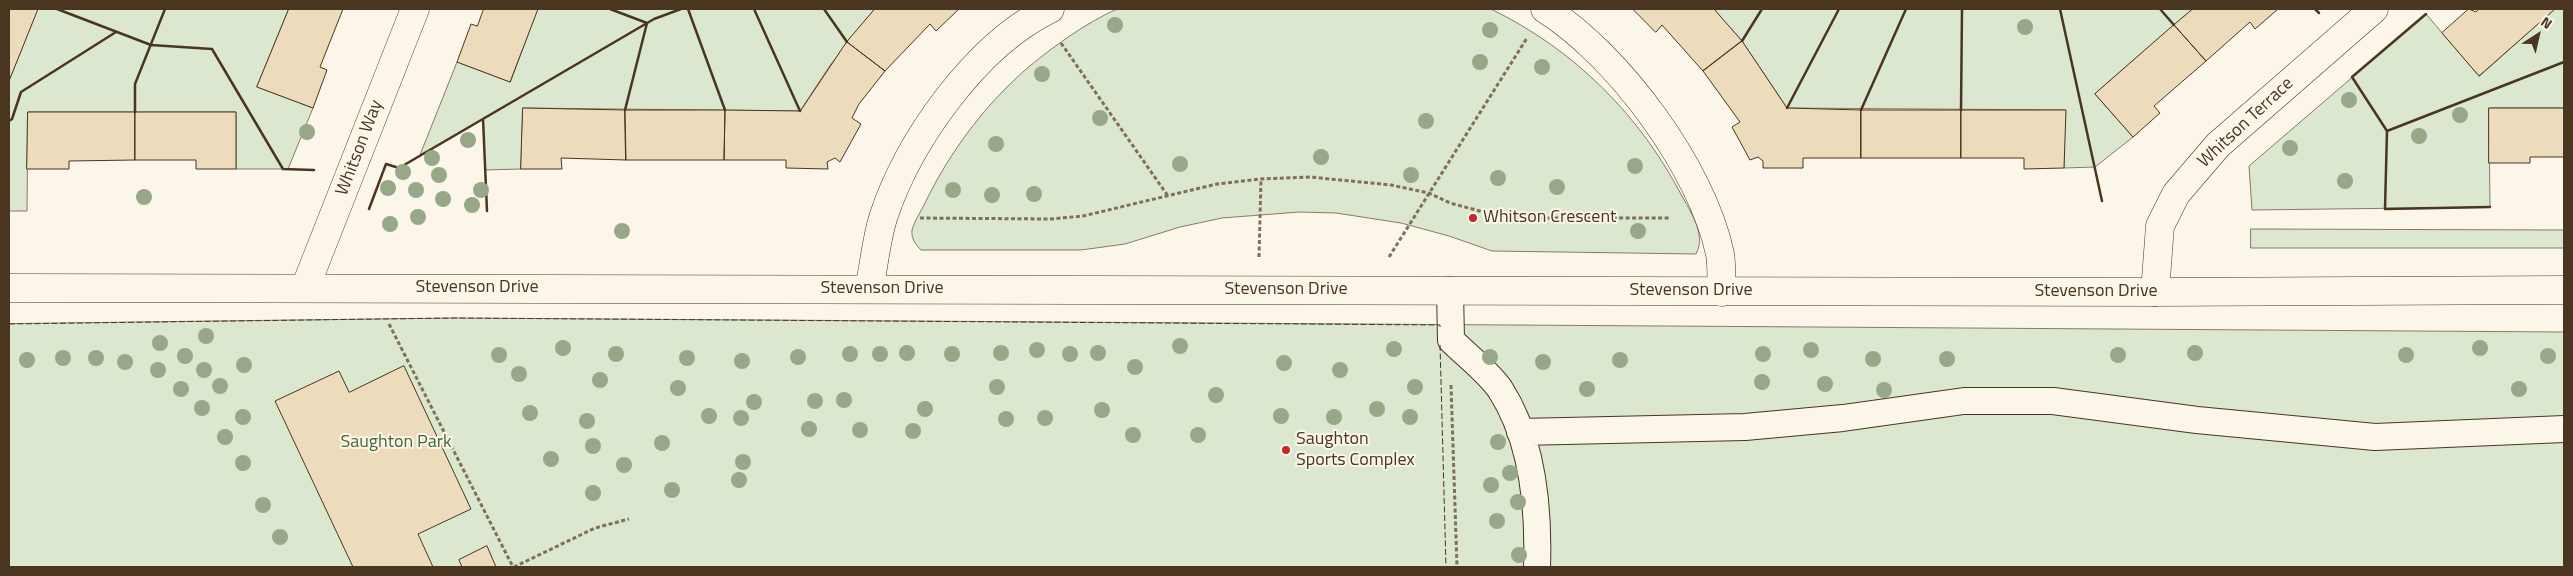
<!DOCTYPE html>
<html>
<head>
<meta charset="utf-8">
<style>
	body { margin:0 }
	#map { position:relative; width:2573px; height:576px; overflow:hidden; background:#fbf6e9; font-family:"Titillium Web",sans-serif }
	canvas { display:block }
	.frame { position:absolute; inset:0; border:10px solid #4a3520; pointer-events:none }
	.north { position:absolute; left:2513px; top:10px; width:50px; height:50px; -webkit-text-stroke:4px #fbf6e9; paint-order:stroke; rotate:35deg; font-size:14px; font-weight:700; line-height:20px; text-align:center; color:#4a3520 }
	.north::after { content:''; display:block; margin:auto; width:18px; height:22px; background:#4a3520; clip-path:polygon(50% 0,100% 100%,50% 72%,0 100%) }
</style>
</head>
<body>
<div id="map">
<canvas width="2573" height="576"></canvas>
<div class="frame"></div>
<div class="north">N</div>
</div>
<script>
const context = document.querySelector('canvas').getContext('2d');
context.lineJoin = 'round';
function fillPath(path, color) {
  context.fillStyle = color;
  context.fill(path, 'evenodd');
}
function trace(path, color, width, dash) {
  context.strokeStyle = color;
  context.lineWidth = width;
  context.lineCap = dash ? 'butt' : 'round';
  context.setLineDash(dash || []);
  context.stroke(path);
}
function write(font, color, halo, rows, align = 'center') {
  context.font = font + ' "Titillium Web",sans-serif';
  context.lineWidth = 4;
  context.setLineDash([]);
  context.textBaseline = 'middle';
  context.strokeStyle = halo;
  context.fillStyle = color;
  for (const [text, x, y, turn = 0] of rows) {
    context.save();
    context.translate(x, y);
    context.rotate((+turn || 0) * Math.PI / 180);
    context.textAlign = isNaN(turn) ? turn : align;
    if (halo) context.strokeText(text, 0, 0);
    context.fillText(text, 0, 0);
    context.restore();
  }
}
const green = new Path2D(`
	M 38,9 L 289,9 L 257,87 L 313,108 L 288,169 L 236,169 L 236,112 L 28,112 L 27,211 L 9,211 L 9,81 Z
	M 538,9 L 875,9 L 831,64 L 800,111 L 523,108 L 521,169 L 485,170 L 483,119 L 420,155 L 457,62 L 510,82 Z
	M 1117,9 L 1491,9 C 1575,50 1640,115 1683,198 C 1692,214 1706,236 1696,254 L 1492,251 L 1449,236 L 1401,223 L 1336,213 L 1299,212 L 1222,218 L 1180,227 L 1125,244 L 1081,250 L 921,250 C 916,245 911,239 912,230 C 914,222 921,211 925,203 C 950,151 987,102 1031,65 C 1057,44 1086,23 1117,9 Z
	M 1714,9 L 2193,9 L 2095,94 L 2133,137 L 2095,167 L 2064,168 L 2065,110 L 1787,108 L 1742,41 Z
	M 2555,9 L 2564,9 L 2564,108 L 2489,108 L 2490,207 L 2252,210 L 2249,166 L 2426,14 L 2479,76 Z
	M 2251,229 L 2564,230 L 2564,248 L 2251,248 Z
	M 455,318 L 2564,332 L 2564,567 L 9,567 L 9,324 Z`);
fillPath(green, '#dce7d0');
trace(green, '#887966', 1);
const building = new Path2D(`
	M 9,9 L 38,9 L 9,81 Z
	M 289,9 L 343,9 L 320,67 L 327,70 L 313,108 L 257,87 Z
	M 484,9 L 538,9 L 510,82 L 457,62 L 471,24 L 477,26 Z
	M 875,9 L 959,9 L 936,31 L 930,24 L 885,71 L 847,42 Z
	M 1633,9 L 1714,9 L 1742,41 L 1703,71 L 1662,25 L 1656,32 Z
	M 2193,9 L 2278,9 L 2255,29 L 2250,22 L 2206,61 L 2174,25 Z
	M 2469,9 L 2476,12 L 2479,9 L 2555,9 L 2479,76 L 2442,33 Z
	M 2174,25 L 2206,61 L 2154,106 L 2160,113 L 2133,137 L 2095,94 Z
	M 1742,41 L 1787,108 L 1861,110 L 1861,158 L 1803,158 L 1803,168 L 1763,168 L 1763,161 L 1758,157 L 1750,160 L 1732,127 L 1740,122 L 1703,71 Z
	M 847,42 L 885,71 L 859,104 L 852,118 L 861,124 L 840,162 L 835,158 L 827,162 L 828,169 L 786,168 L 786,160 L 724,160 L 725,110 L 800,111 Z
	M 523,108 L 625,110 L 626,160 L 561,158 L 562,169 L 521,169 Z
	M 2489,108 L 2564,108 L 2564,157 L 2530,157 L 2530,163 L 2489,163 Z
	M 625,110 L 725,110 L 724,160 L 626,160 Z
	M 1861,110 L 1961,110 L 1961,158 L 1861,158 Z
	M 1961,110 L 2066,110 L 2064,168 L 2024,169 L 2024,158 L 1961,158 Z
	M 28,112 L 135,112 L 135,160 L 69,161 L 69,169 L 27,169 Z
	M 135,112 L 236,112 L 236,169 L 196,169 L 196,160 L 135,160 Z
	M 404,366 L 471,509 L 418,534 L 433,567 L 353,567 L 275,401 L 339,371 L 349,392 Z
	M 487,546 L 496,567 L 462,567 L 459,560 Z`);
fillPath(building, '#ecdcbc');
trace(building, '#4a3520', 1);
const pedestrian = new Path2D(`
	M 1450,290 L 1451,340 C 1466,355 1487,371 1500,389 C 1533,440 1539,508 1537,567
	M 1520,432 L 1745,427 L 1843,418 L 1964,401 L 2053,401 L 2197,420 L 2375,437 L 2564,429`);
const minor = new Path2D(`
	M 1545,9 C 1618,55 1702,168 1720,254 C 1722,266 1721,279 1722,292
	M 305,288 L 415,9
	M 869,289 C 874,266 876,241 883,218 C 908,141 976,45 1050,9
	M 2155,292 L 2160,226 L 2176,194 L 2218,145 L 2374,9`);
const tertiary = new Path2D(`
	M 9,288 L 2155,292 L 2564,290`);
trace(pedestrian, '#4a3520', 28);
trace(minor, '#4a3520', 29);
trace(tertiary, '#4a3520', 29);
trace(new Path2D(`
	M 1061,43 L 1168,196
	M 920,218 L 1050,219 L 1083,216 L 1217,184 L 1261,179 L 1310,177 L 1391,185 L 1429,193 L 1450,203 L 1491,214 L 1529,218 L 1671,218
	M 1259,257 L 1261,179
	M 1389,257 L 1527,38
	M 389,324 L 513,567
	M 1451,385 L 1457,567
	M 514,567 L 595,528 L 629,519`), '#7f6f5c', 3, [4, 2.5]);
trace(pedestrian, '#fbf6e9', 26);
trace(minor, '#fbf6e9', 28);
trace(tertiary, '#fbf6e9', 28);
trace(new Path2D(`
	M 9,324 L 455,318 L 1440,325 L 1440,327
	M 1440,345 L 1446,567`), '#4a3520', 1, [6, 2.5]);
trace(new Path2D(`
	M 57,9 L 151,45 L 212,49 L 283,169 L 314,170
	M 610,9 L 647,23 L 625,110
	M 688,9 L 725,110
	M 754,9 L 800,111
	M 824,9 L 847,42
	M 2060,9 L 2102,201
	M 2160,9 L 2174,25
	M 2315,9 L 2319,13
	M 2426,14 L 2352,77 L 2387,131 L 2385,209 L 2490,207
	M 1742,41 L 1762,9
	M 1787,108 L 1839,9
	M 1861,110 L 1906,9
	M 1961,110 L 1962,9
	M 135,112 L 135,84 L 165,9
	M 483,119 L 487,211
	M 9,121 L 12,119 L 21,92 L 116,32
	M 2387,131 L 2564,62
	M 369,209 L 386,164 L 399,168 L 654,19 L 681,9`), '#4a3520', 2.5);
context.fillStyle = '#96a887';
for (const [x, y] of [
	[1115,25],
	[2025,27],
	[1490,30],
	[1480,62],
	[1542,67],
	[1042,74],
	[2349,100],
	[2460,115],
	[1100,118],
	[1426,121],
	[307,132],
	[2419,136],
	[468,140],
	[996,144],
	[2290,148],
	[1321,157],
	[432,158],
	[1180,164],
	[1635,166],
	[403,172],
	[439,175],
	[1411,175],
	[1498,178],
	[2345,181],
	[1557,187],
	[388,188],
	[416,190],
	[481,190],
	[953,190],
	[1034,194],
	[992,195],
	[144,197],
	[443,199],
	[472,205],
	[418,217],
	[390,224],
	[622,231],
	[1638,231],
	[206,336],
	[160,343],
	[1180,346],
	[563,348],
	[2480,348],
	[1394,349],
	[1037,350],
	[1811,350],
	[907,353],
	[1001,353],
	[1098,353],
	[2195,353],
	[616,354],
	[850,354],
	[880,354],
	[952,354],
	[1070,354],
	[1763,354],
	[499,355],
	[2118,355],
	[2406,355],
	[185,356],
	[2548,356],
	[798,357],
	[1490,357],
	[63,358],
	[96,358],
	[687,358],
	[1873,359],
	[1947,359],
	[27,360],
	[1620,360],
	[742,361],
	[125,362],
	[1543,362],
	[1284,363],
	[244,365],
	[1135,367],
	[158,370],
	[204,370],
	[1340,370],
	[519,374],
	[600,380],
	[1762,382],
	[1825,384],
	[220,386],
	[997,387],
	[1415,387],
	[678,388],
	[181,389],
	[1587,389],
	[2519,389],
	[1884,390],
	[1216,395],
	[844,400],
	[815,401],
	[754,402],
	[202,408],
	[925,409],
	[1377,409],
	[1102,410],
	[530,413],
	[709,416],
	[1281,416],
	[243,417],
	[1334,417],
	[1410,417],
	[741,418],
	[1045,418],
	[1006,419],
	[587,421],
	[809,429],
	[860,430],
	[913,431],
	[1133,435],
	[1198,435],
	[225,437],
	[1498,442],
	[662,443],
	[593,446],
	[551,459],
	[743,462],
	[243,463],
	[624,465],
	[1510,473],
	[739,480],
	[1491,485],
	[672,490],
	[593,493],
	[1518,502],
	[263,505],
	[1497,521],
	[280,537],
	[1519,555]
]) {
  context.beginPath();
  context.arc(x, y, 8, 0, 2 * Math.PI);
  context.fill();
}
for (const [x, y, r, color] of [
	[1473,218,5,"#c62828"],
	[1286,450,5,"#c62828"]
]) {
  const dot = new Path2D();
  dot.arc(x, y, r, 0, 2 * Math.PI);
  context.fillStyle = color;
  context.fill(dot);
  trace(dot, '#fbf6e9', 2);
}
write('18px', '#4a3520', '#fbf6e9', [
	["Whitson Terrace",2246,123,-43],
	["Whitson Way",360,148,-69],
	["Stevenson Drive",477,288],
	["Stevenson Drive",882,289],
	["Stevenson Drive",1286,290],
	["Stevenson Drive",1691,291],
	["Stevenson Drive",2096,292]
]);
write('18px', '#4a3520', '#fbf6e9', [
	["Whitson Crescent",1483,218],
	["Saughton",1296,440],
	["Sports Complex",1296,461]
], 'left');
write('18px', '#436837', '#fbf6e9', [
	["Saughton Park",396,443]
]);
</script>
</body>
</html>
